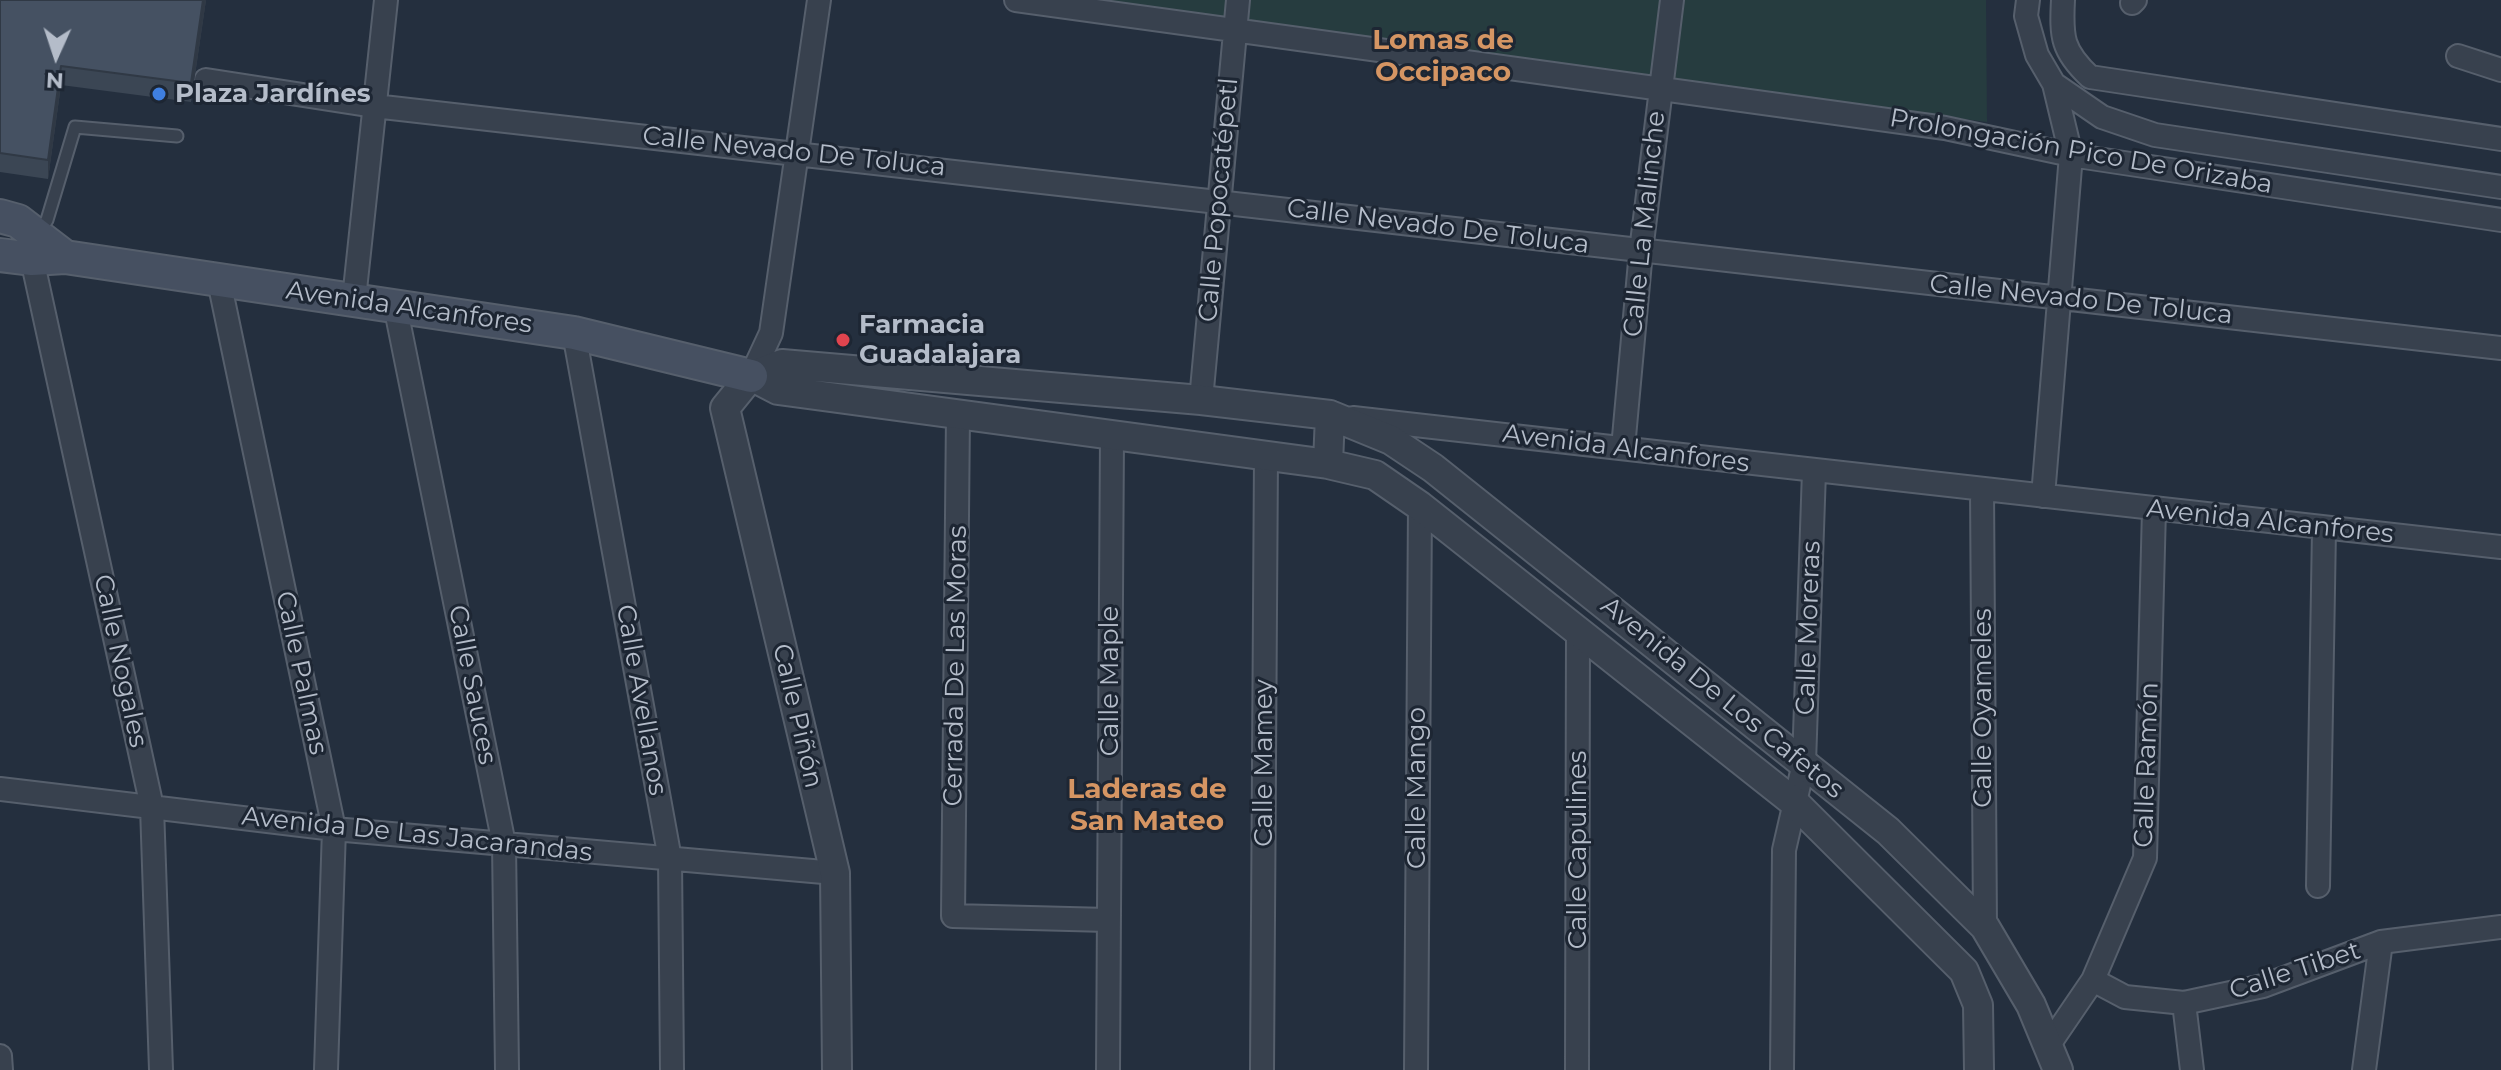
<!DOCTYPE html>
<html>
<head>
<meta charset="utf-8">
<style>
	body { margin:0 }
	#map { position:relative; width:2501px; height:1070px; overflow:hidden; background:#242f3e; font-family:Montserrat,sans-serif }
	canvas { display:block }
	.north { position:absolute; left:16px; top:16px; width:80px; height:80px; -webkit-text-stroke:6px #1d2633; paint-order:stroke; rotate:183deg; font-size:22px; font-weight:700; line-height:32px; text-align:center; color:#b4bcc9 }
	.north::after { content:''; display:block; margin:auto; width:28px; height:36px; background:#b4bcc9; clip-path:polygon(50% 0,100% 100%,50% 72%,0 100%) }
</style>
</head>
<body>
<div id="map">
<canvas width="2501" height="1070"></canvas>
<div class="north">N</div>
</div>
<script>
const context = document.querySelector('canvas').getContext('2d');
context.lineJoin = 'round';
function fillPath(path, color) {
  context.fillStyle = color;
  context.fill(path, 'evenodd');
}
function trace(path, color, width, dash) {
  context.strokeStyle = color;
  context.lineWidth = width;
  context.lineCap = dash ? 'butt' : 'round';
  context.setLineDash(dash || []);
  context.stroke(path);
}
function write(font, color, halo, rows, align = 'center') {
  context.font = font + ' Montserrat,sans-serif';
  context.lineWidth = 6;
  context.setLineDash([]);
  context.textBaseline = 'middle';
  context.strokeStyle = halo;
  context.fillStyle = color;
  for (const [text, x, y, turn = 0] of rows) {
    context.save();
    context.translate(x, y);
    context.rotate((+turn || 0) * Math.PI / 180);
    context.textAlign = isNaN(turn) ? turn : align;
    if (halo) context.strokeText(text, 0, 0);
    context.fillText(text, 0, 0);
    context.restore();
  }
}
fillPath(new Path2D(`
	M 1071,0 L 1986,0 L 1987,122 Z`), '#263c3f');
const service = new Path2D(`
	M 38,234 L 47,220 L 75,127 L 177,136`);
const minor = new Path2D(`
	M 1016,0 L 1945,128 L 2071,155 L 2501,220
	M 2028,0 L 2026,16 L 2037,55 L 2054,84 L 2071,155 L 2043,496
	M 2063,0 C 2061,37 2062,51 2090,77 L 2501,139
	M 2132,3 L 2135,0
	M 2458,56 L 2501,70
	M 206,80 L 374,106 L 2501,348
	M 2054,84 L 2102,117 L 2155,135 L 2501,187
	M 34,249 L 32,259 L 152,807 L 161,1070
	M 219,281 L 334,829 L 326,1070
	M 354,299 L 386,0
	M 395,305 L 504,844 L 507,1070
	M 574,333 L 670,859 L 672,1070
	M 751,376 L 771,333 L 819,0
	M 1201,400 L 1238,0
	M 958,415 L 953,916 L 1108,920
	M 1353,418 L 2501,547
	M 1623,448 L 1641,251 L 1672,0
	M 1982,489 L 1985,927
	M 0,789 L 334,829 L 835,873
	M 2318,886 L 2324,529
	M 2093,980 L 2125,997 L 2184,1003 L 2263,986 L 2381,942 L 2501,927
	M 2184,1003 L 2192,1070
	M 2048,1046 L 2093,980 L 2145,858 L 2154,509
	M 0,1056 L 1,1070
	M 1108,1070 L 1112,437
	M 1262,1070 L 1266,456
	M 1416,1070 L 1420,506
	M 1577,1070 L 1578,631
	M 1782,1070 L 1784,850 L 1804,763 L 1814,471
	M 2364,1070 L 2381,942`);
const tertiary = new Path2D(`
	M 751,376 L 782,364 L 1201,400 L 1330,415 L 1391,440 L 1433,468 L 1888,831 L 1985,927 L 2031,1005 L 2058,1070
	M 751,376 L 778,390 L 1328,464 L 1375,475 L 1420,506 L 1795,803 L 1964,971 L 1978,1005 L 1979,1070
	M 751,376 L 725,408 L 835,873 L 837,1070
	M 1328,464 L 1330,415`);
const secondary = new Path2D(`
	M 0,216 L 18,221 L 65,257
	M 0,255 L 32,259 L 65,257 L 574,333 L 751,376`);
trace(service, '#565f6c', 15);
trace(minor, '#565f6c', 26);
trace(tertiary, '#565f6c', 32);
trace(secondary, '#565f6c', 36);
trace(service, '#38414e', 11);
trace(minor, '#38414e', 22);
trace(tertiary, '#38414e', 28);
trace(secondary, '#465061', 32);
fillPath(new Path2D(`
	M 0,0 L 206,0 L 191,102 L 61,85 L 48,179 L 0,172 Z`), '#3b4654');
fillPath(new Path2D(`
	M 203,0 L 206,0 L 191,102 L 191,83 Z
	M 61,66 L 61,85 L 48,179 L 48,160 Z`), '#303945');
const building = new Path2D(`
	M 0,0 L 203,0 L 191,83 L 61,66 L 48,160 L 0,153 Z`);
fillPath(building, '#455162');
trace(building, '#303945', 2);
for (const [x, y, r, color] of [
	[159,94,8,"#3f7fe0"],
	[843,340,8,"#e0444e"]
]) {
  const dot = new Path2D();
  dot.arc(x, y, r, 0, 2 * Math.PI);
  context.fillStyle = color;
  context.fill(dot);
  trace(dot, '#1d2633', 3);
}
write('bold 26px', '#b4bcc9', '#1d2633', [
	["Plaza Jardínes",175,94],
	["Farmacia",859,325],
	["Guadalajara",859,355]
], 'left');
write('26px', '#b4bcc9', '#1d2633', [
	["Calle Nevado De Toluca",794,152,6],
	["Prolongación Pico De Orizaba",2081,152,10],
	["Calle Popocatépetl",1219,200,-85],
	["Calle La Malinche",1645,224,-84],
	["Calle Nevado De Toluca",1438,227,7],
	["Calle Nevado De Toluca",2081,300,6],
	["Avenida Alcanfores",409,308,8],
	["Avenida Alcanfores",1626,449,7],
	["Avenida Alcanfores",2270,522,6],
	["Calle Moreras",1809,628,-88],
	["Calle Nogales",120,661,78],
	["Cerrada De Las Moras",956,666,-89],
	["Calle Palmas",301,673,78],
	["Calle Maple",1110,681,-90],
	["Calle Sauces",472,685,79],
	["Avenida De Los Cafetos",1722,698,39],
	["Calle Avellanos",641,700,80],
	["Calle Oyameles",1983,708,-90],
	["Calle Piñón",797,716,77],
	["Calle Mamey",1264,763,-90],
	["Calle Ramón",2147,765,-88],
	["Calle Mango",1417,788,-90],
	["Avenida De Las Jacarandas",417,835,6],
	["Calle Capulines",1578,850,-90],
	["Calle Tibet",2295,971,-18]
]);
write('bold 28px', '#d59563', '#1d2633', [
	["Lomas de",1443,41],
	["Occipaco",1443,73],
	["Laderas de",1147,790],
	["San Mateo",1147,822]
]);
</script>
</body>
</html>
